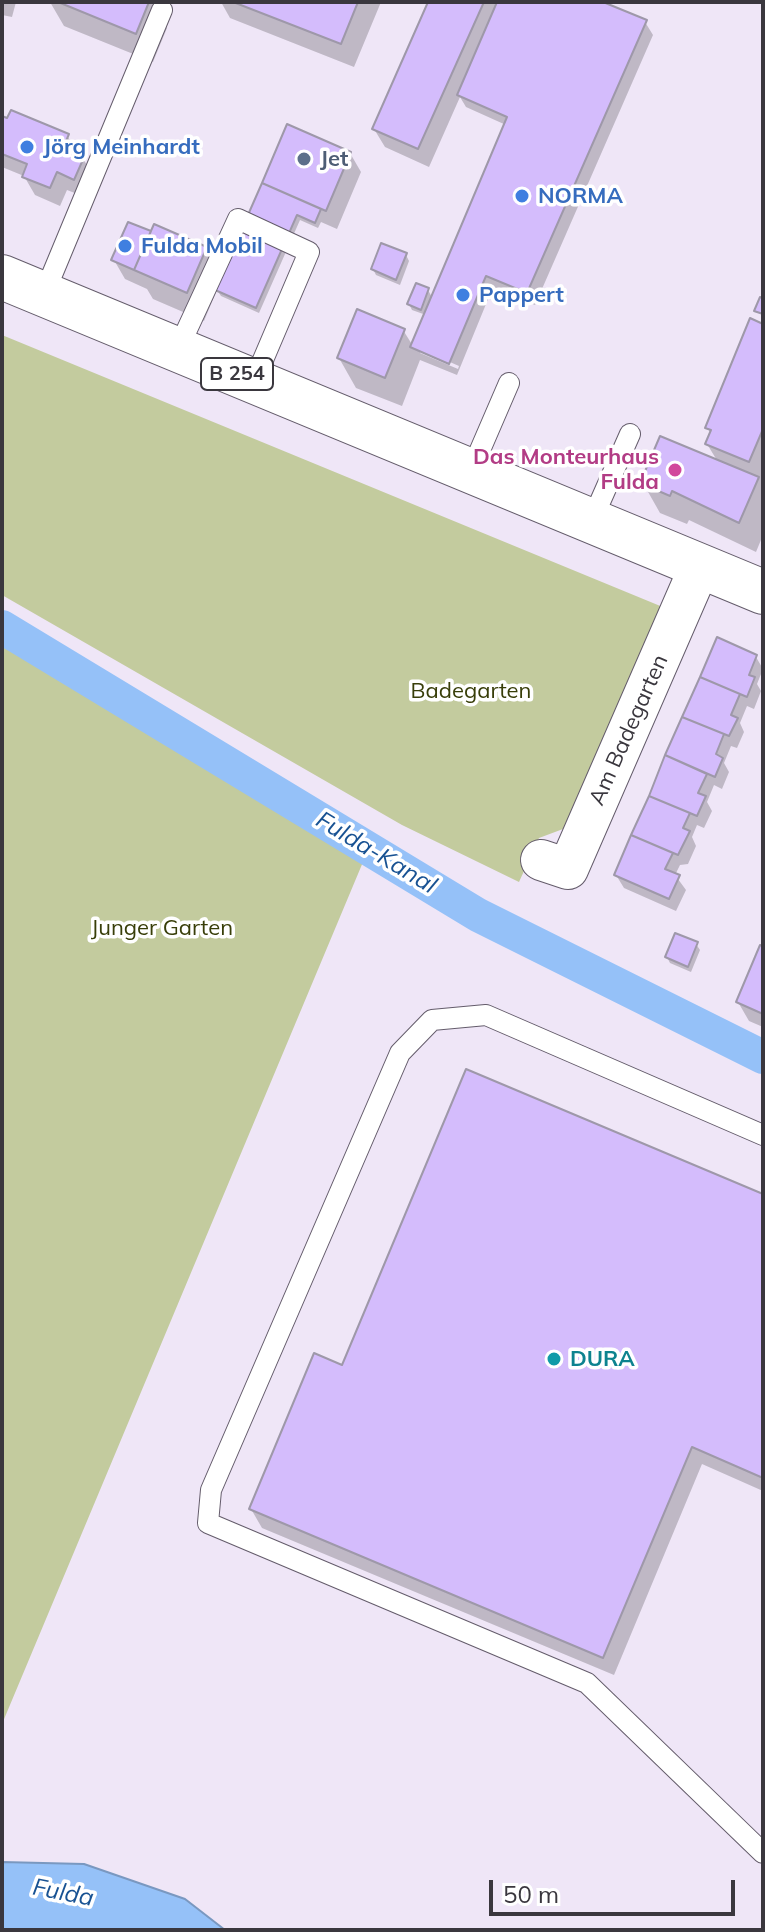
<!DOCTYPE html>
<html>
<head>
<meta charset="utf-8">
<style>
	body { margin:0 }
	#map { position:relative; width:765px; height:1932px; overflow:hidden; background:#efe6f7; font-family:Mulish,sans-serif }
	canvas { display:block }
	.frame { position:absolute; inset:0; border:4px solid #3a373e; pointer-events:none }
	.scale { position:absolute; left:489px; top:1880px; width:246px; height:36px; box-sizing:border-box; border:4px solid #3a373e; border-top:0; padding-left:10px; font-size:24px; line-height:28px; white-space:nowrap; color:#3a373e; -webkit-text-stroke:6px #fff; paint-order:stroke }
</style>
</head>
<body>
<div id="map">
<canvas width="765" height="1932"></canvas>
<div class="frame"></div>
<div class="scale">50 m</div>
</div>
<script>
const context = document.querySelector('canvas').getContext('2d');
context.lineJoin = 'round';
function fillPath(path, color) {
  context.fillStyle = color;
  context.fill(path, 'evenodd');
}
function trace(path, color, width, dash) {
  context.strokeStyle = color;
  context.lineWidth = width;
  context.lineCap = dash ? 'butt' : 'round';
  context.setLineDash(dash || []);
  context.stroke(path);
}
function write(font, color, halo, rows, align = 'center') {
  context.font = font + ' Mulish,sans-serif';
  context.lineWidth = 7;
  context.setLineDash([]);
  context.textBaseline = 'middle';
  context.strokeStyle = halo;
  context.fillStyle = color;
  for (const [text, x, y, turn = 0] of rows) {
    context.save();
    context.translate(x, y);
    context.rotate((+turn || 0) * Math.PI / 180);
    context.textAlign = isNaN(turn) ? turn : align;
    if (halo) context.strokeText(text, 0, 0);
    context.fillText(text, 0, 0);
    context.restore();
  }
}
fillPath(new Path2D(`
	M 2,335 L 670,610 L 579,823 L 539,838 L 519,882 L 402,825 L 2,595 Z
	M 2,642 L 363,862 L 2,1724 Z`), '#c3cb9e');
const water = new Path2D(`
	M 2,1862 L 84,1864 L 185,1899 L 225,1930 L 2,1930 Z`);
fillPath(water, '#95c1f8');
trace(water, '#7a98c0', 2);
fillPath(new Path2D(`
	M 2,2 L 16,2 L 12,17 L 2,15 Z
	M 50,2 L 152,2 L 167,28 L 153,62 L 64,26 Z
	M 221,2 L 381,2 L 354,67 L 230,18 Z
	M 430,2 L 598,2 L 645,22 L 653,35 L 535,305 L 493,287 L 457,375 L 420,360 L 402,406 L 356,388 L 339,358 L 403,330 L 413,346 L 426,315 L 412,310 L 409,304 L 428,290 L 433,299 L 506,125 L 466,107 L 460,97 L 429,167 L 385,147 L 374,129 ZM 420,349 L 459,366 L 458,369 L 420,353 Z
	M 2,118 L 67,136 L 94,175 L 85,197 L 67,190 L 60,206 L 35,195 L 24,176 L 2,167 Z
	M 288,126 L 350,153 L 361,172 L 337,229 L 321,222 L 318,228 L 300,220 L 259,313 L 221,296 L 217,290 L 204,321 L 153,299 L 147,289 L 125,279 L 114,260 L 206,249 L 223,278 Z
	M 406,255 L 409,261 L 400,285 L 376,275 L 373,269 Z
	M 763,326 L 763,535 L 756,552 L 689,520 L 687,524 L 660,513 L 643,483 L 718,462 L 707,444 L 711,434 L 707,427 Z
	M 718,640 L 756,657 L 763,669 L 757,684 L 761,691 L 754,709 L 747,706 L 740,723 L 744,732 L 737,748 L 731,746 L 724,763 L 729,772 L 722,789 L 714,785 L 707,802 L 712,811 L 704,828 L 697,825 L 692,837 L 696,846 L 688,864 L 680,865 L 675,875 L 686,890 L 676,911 L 624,888 L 616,875 Z
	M 696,944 L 700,950 L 691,972 L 670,963 L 667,957 Z
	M 763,948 L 763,1027 L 749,1021 L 738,1002 Z
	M 763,1196 L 763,1491 L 702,1464 L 614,1675 L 262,1528 L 251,1509 L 343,1367 Z`), '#0003');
trace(new Path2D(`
	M 2,627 L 478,915 L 763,1057`), '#95c1f8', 34);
const building = new Path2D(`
	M 58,2 L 149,2 L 136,34 Z
	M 233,2 L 358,2 L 341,44 Z
	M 428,2 L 484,2 L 418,149 L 372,129 Z
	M 497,2 L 603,2 L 647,20 L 527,293 L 486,276 L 449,364 L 410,347 L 507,117 L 457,95 Z
	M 11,110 L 69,134 L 64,146 L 85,155 L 74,180 L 57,172 L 50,188 L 22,177 L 27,164 L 2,154 L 2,116 L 7,118 Z
	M 287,124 L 351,152 L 326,211 L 262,183 Z
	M 262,183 L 321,209 L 315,223 L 297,215 L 256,308 L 215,290 Z
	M 128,222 L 151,231 L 134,270 L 111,260 Z
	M 154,224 L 207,247 L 187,293 L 134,270 Z
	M 381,243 L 407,253 L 396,280 L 371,269 Z
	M 416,283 L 429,288 L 421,310 L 407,304 Z
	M 760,297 L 763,298 L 763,314 L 754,311 Z
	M 357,309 L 405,329 L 385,378 L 337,358 Z
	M 750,318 L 763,324 L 763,429 L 749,462 L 705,444 L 711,430 L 705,428 Z
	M 660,436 L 759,477 L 739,523 L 672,491 L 670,496 L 640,483 Z
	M 717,637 L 757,655 L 749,675 L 755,677 L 747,697 L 700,677 Z
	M 700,677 L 740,694 L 731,715 L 738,718 L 729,736 L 682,717 Z
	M 682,717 L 724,734 L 716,754 L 723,758 L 715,777 L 665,755 Z
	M 665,755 L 707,774 L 698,793 L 706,796 L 697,816 L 649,796 Z
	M 649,796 L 690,813 L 683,828 L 690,831 L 678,855 L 631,835 Z
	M 631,835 L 673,853 L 665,869 L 680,875 L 669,899 L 614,875 Z
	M 675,933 L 698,942 L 688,967 L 665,957 Z
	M 760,945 L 763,946 L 763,1014 L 736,1002 Z
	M 466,1069 L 763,1194 L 763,1478 L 692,1447 L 603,1658 L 249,1509 L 314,1353 L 342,1365 Z`);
fillPath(building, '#d4bcfc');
trace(building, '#9e98a9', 2);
const service = new Path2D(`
	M 44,294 L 162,10
	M 178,349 L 238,219 L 309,252 L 254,381
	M 471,471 L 509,383
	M 592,520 L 630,434
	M 763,1135 L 486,1015 L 432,1020 L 400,1053 L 211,1490 L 208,1523 L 587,1683 L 763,1853`);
const minor = new Path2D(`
	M 541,860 L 568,869 L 700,566`);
const primary = new Path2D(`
	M 2,277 L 763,592`);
trace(service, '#645c6b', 22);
trace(minor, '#645c6b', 42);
trace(primary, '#645c6b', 46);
trace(service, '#fff', 20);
trace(minor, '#fff', 40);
trace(primary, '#fff', 44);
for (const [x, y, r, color] of [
	[27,147,8,"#3f7fe0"],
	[304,159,8,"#5c6f8a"],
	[522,196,8,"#3f7fe0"],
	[125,246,8,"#3f7fe0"],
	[463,295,8,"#3f7fe0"],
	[675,470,8,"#d1479c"],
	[554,1359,8,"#0f9aa8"]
]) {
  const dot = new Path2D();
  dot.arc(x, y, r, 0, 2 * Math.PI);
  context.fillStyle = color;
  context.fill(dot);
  trace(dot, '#fff', 3);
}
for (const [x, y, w] of [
	[237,374,72]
]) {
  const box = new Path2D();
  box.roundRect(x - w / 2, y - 16, w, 32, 6);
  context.fillStyle = '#fff';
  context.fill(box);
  trace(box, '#3a373e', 2);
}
write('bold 20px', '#3a373e', null, [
	["B 254",237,374]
]);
write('bold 22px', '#366cbe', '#fff', [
	["Jörg Meinhardt",43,147],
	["NORMA",538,196],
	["Fulda Mobil",141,246],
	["Pappert",479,295]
], 'left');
write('bold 22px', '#4e5e75', '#fff', [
	["Jet",320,159]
], 'left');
write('bold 22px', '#b23c85', '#fff', [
	["Das Monteurhaus",659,457],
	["Fulda",659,482]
], 'right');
write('22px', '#383e09', '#fff', [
	["Badegarten",471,691],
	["Junger Garten",162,928]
]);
write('22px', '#3a373e', '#fff', [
	["Am Badegarten",629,730,-66]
]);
write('bold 22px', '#0d838f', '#fff', [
	["DURA",570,1359]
], 'left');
write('italic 24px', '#185293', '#fff', [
	["Fulda-Kanal",376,853,31],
	["Fulda",63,1893,11]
]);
</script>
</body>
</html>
